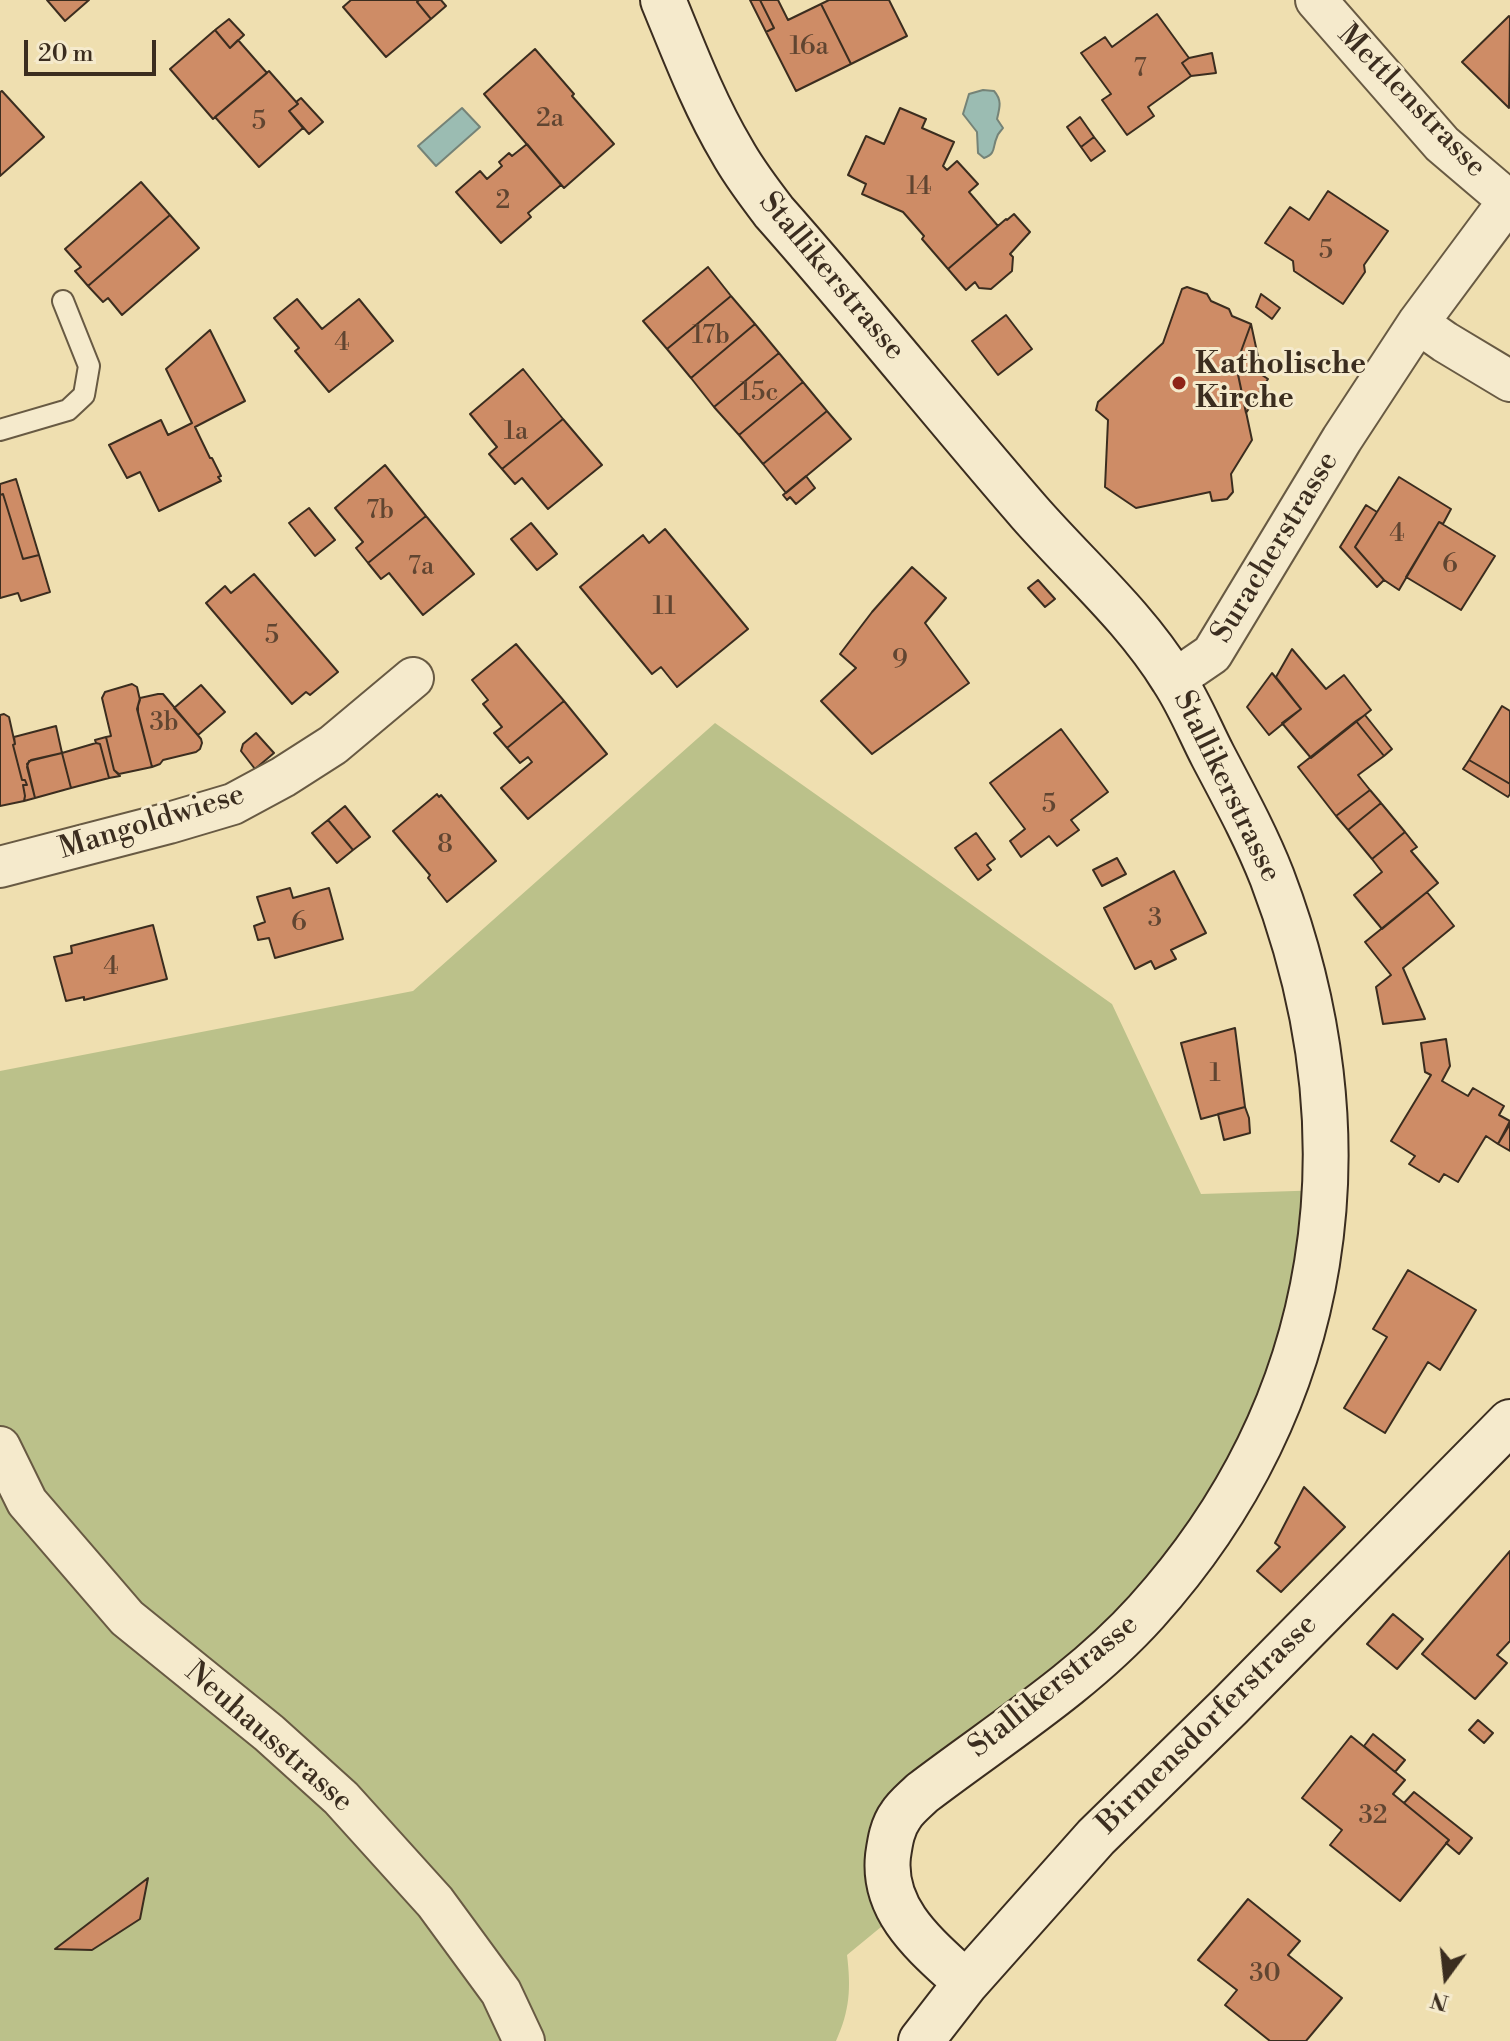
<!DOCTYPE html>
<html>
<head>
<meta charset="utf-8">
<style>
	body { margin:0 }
	#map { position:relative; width:1510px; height:2041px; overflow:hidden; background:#efdfb0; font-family:"Libre Bodoni",serif }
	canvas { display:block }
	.north { position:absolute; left:1406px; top:1937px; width:80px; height:80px; -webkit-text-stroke:6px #f5eacc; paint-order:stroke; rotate:195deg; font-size:22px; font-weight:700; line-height:32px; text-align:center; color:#3b2d1f }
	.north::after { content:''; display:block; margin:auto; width:28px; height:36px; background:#3b2d1f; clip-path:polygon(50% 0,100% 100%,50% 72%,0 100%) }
	.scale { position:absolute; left:24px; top:40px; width:132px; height:36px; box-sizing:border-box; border:4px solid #3b2d1f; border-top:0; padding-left:10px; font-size:24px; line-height:28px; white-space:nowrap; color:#3b2d1f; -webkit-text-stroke:6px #f5eacc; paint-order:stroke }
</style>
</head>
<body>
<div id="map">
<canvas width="1510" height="2041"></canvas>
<div class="north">N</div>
<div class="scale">20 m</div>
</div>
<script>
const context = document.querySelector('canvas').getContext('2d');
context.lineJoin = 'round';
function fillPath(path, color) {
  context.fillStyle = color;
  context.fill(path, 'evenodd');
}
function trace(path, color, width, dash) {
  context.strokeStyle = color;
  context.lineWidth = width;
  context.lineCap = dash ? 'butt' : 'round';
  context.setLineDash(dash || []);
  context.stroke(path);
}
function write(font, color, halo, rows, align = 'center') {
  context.font = font + ' "Libre Bodoni",serif';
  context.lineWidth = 6;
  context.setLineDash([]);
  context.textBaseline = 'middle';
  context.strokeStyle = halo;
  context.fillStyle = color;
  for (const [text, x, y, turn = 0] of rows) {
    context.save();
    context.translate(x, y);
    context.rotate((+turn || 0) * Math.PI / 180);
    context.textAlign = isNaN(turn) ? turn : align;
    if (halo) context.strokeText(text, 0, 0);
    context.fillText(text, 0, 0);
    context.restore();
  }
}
fillPath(new Path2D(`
	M 715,723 L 1112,1004 L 1201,1194 L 1326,1190 L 1320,1247 L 1219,1517 L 922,1793 L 898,1913 L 847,1955 C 851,1988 850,2010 836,2041 L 0,2041 L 0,1071 L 413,991 Z`), '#bbc18a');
const water = new Path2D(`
	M 983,90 L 994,91 C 1002,100 1000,107 997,119 L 1003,128 C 1001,131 998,133 997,137 C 992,147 997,153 984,158 L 978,153 L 977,132 L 963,114 L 969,94 Z
	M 462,108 L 480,127 L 436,166 L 418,146 Z`);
fillPath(water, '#9bbcb2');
trace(water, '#758377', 2);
const building = new Path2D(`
	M 47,0 L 89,0 L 65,21 Z
	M 351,0 L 419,0 L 417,2 L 431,19 L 386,57 L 343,7 Z
	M 419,0 L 441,0 L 446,6 L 431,19 L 417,2 Z
	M 750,0 L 760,0 L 774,28 L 766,32 Z
	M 760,0 L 778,0 L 788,20 L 821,4 L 851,64 L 796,91 L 766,32 L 774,28 Z
	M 829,0 L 889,0 L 907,36 L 851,64 L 821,4 Z
	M 1157,14 L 1189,58 L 1182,63 L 1191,76 L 1148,107 L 1154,116 L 1127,135 L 1102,100 L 1111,94 L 1081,53 L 1105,37 L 1112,47 Z
	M 1509,16 L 1510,17 L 1509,108 L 1462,62 Z
	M 229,19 L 244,35 L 230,48 L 215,30 Z
	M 215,30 L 230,48 L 238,40 L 267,73 L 213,119 L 170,69 Z
	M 535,49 L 574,94 L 572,96 L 614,144 L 564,188 L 484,94 Z
	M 1212,53 L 1216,73 L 1191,76 L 1182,63 L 1189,58 Z
	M 269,71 L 298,104 L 289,111 L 303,128 L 259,167 L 215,117 Z
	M 2,91 L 44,137 L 0,176 L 0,92 Z
	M 301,98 L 323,122 L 309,134 L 289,111 L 298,104 L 296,102 Z
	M 900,108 L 926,119 L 922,128 L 954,142 L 943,166 L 947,170 L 957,161 L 978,184 L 969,192 L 998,226 L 948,269 L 922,239 L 924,236 L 903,212 L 862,194 L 866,184 L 848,175 L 866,136 L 884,144 Z
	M 1080,117 L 1094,137 L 1081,147 L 1067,127 Z
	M 1094,137 L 1105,151 L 1091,161 L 1081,147 Z
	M 527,144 L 561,185 L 528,213 L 531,217 L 501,243 L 456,192 L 480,171 L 487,179 L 502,166 L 499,162 L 509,153 L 512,156 Z
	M 141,182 L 170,215 L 88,286 L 75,271 L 81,267 L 65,249 Z
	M 1328,191 L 1388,231 L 1364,265 L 1365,272 L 1343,304 L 1294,271 L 1293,261 L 1265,243 L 1290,207 L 1309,220 Z
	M 1014,214 L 1030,232 L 1010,254 L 1013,257 L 1012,271 L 991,289 L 979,288 L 975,282 L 966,290 L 948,269 L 1006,219 L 1007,220 Z
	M 170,215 L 199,248 L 122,315 L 108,298 L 103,302 L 88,286 Z
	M 708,267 L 731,296 L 667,349 L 643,321 Z
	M 1187,287 L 1207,294 L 1211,301 L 1229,309 L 1232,316 L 1251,324 L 1236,365 L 1252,440 L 1231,474 L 1233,492 L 1227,499 L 1212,501 L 1210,492 L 1136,508 L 1105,487 L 1108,420 L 1096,410 L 1098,402 L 1163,343 L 1182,289 Z
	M 1261,294 L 1280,308 L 1272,319 L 1256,307 Z
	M 731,296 L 755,324 L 691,378 L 667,349 Z
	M 297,299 L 322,329 L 359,299 L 393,341 L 329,392 L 295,351 L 299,348 L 274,318 Z
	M 1006,315 L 1032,349 L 998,375 L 972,341 Z
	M 755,324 L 779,353 L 714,407 L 691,378 Z
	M 1251,324 L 1262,375 L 1268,379 L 1246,413 L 1236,365 Z
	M 210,330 L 245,401 L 195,427 L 210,458 L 212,458 L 221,476 L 218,477 L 221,481 L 159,511 L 140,472 L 127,478 L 109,445 L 161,420 L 168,435 L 192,423 L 166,369 Z
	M 779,353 L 803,382 L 739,435 L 714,407 Z
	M 523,369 L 563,419 L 502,469 L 489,454 L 497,447 L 470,414 Z
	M 803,382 L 827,411 L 763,464 L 739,435 Z
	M 827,411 L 851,439 L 786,493 L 763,464 Z
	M 563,419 L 602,465 L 548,509 L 522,478 L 515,484 L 502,469 Z
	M 385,465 L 426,516 L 368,563 L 356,548 L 363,542 L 335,508 Z
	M 806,476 L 815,488 L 796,504 L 790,497 L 787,500 L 783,495 Z
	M 1399,477 L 1451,509 L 1443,524 L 1439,522 L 1399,590 L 1384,580 L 1355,547 Z
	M 16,479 L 39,555 L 23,559 L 3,494 L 0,495 L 0,484 Z
	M 3,494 L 23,559 L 39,555 L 50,592 L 21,601 L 18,593 L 0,598 L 0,495 Z
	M 1366,505 L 1377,512 L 1355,547 L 1384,580 L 1377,587 L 1340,547 Z
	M 309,508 L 335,540 L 315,556 L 289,523 Z
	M 426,516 L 474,574 L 423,615 L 389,573 L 381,579 L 368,563 Z
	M 1439,522 L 1495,556 L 1461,610 L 1406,577 Z
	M 531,523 L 557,554 L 537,570 L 511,539 Z
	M 665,529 L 748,629 L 677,687 L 661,667 L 652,674 L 580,587 L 643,535 L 649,543 Z
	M 912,567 L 946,598 L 925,623 L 969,683 L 872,754 L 821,701 L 856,668 L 840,654 L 872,612 Z
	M 254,574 L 338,672 L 310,695 L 306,692 L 292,704 L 206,603 L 225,586 L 231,593 Z
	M 1038,580 L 1055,599 L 1045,607 L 1028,588 Z
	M 516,644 L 564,701 L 507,748 L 494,733 L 502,727 L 483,704 L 488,700 L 472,680 Z
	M 1292,649 L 1326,689 L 1344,675 L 1371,710 L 1311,758 L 1282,723 L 1301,709 L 1276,677 Z
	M 1272,673 L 1301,709 L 1269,735 L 1247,707 Z
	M 132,684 L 137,687 L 140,700 L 138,706 L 138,712 L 152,767 L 119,774 L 114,770 L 106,737 L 111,736 L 102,698 L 105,692 Z
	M 201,685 L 225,712 L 198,735 L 174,708 Z
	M 158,694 L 163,694 L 201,739 L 202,743 L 200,749 L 196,752 L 163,760 L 160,764 L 152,767 L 137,709 L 140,698 Z
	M 564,701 L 607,754 L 528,819 L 501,788 L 532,762 L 528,757 L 520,763 L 507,748 Z
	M 1502,706 L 1510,711 L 1510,784 L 1469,760 Z
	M 4,714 L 9,717 L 15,744 L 13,745 L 22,780 L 25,780 L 27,785 L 23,785 L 25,796 L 24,801 L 0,806 L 0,715 Z
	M 1365,715 L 1392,749 L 1384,756 L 1356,721 Z
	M 1356,721 L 1384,756 L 1358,775 L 1370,790 L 1336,816 L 1298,767 Z
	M 56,726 L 62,753 L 29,761 L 27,767 L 35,798 L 24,801 L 25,796 L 23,785 L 27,785 L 25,780 L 22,780 L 13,745 L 15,744 L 14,737 Z
	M 1061,729 L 1108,792 L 1071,820 L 1079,830 L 1057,846 L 1049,836 L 1021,857 L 1010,841 L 1025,829 L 990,783 Z
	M 256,733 L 274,753 L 255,769 L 241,751 L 243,744 Z
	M 106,737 L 114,770 L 120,776 L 109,778 L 100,744 L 96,743 L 95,740 Z
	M 96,743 L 100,744 L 109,778 L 71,788 L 62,753 Z
	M 62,753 L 71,788 L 35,798 L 27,764 L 31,760 Z
	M 1469,760 L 1510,784 L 1510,794 L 1508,797 L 1463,769 Z
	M 1370,790 L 1381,803 L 1348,830 L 1336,816 Z
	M 437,794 L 439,797 L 441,795 L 496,861 L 447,902 L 428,878 L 430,875 L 393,831 Z
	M 1381,803 L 1405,832 L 1372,859 L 1348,830 Z
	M 345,806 L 370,837 L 353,850 L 328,820 Z
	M 328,820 L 353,850 L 337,863 L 312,833 Z
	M 1405,832 L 1417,847 L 1411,851 L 1438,883 L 1382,929 L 1354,895 L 1382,872 L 1372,859 Z
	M 976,833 L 995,859 L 987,865 L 991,870 L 978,880 L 955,848 Z
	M 1117,858 L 1126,874 L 1102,886 L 1093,870 Z
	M 1174,871 L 1206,933 L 1171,950 L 1176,959 L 1155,969 L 1151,961 L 1135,969 L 1104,908 Z
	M 290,888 L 293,898 L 329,888 L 343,939 L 275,958 L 269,938 L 258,940 L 254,926 L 265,922 L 257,897 Z
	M 1427,892 L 1454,926 L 1403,968 L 1425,1019 L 1383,1024 L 1376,987 L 1391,975 L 1365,942 Z
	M 153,925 L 167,979 L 84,1000 L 84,997 L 66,1001 L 54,957 L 72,953 L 71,946 Z
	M 1235,1028 L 1245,1107 L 1201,1119 L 1181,1043 Z
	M 1446,1039 L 1450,1066 L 1442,1081 L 1468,1096 L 1473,1088 L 1504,1106 L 1499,1115 L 1510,1121 L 1498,1144 L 1486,1136 L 1458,1182 L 1444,1174 L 1439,1182 L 1409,1164 L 1415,1156 L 1391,1141 L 1431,1075 L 1425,1072 L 1421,1043 Z
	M 1245,1107 L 1249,1118 L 1250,1133 L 1224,1140 L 1218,1114 Z
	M 1510,1124 L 1510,1151 L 1498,1144 Z
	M 1408,1270 L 1476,1310 L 1440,1370 L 1428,1362 L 1385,1433 L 1344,1408 L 1387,1337 L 1373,1329 Z
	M 1304,1487 L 1345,1527 L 1281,1592 L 1257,1571 L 1280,1547 L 1275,1543 Z
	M 1510,1551 L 1510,1641 L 1497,1655 L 1507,1663 L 1475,1699 L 1422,1654 Z
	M 1393,1614 L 1423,1639 L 1397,1669 L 1367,1644 Z
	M 1478,1720 L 1493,1733 L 1484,1743 L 1469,1730 Z
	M 1373,1734 L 1405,1760 L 1395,1772 L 1364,1746 Z
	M 1351,1736 L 1405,1780 L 1393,1794 L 1449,1840 L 1400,1901 L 1330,1845 L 1342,1830 L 1302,1798 Z
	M 1414,1792 L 1472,1838 L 1459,1854 L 1446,1843 L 1449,1840 L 1404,1803 Z
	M 148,1878 L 140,1919 L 92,1950 L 55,1949 Z
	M 1248,1899 L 1300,1941 L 1288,1955 L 1342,1998 L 1306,2041 L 1270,2041 L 1225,2005 L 1237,1990 L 1198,1960 Z`);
fillPath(building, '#ce8c66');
trace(building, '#3b2d1f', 2);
const lane = new Path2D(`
	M 0,430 L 68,410 L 84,395 L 89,366 L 63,301`);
const street = new Path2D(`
	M 1316,0 L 1442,144 L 1509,201
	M 1418,323 L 1445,342 L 1510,381
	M 1174,680 L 1212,654 L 1342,439 L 1418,323 L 1510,199
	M 0,867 L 169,823 L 233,804 L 283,777 L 333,745 L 413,678
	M 0,1447 L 27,1502 L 127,1618 L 269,1733 L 341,1798 L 435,1902 L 501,1992 L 524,2041`);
const secondary = new Path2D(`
	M 663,0 C 684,51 704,104 732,151 C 744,173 759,192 774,212 C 861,310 943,413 1029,512 C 1078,568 1134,616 1173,679 C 1189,703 1200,731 1213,756 C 1234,796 1255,834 1272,877 C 1371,1137 1335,1402 1146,1612 C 1082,1683 998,1735 922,1793 C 915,1800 906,1807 901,1815 C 892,1827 890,1842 888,1856 C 882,1913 929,1948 966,1983
	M 921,2041 L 966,1983 L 1096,1837 L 1230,1706 L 1510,1422`);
trace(lane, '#685a43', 24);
trace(street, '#685a43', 44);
trace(secondary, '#3b2d1f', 48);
trace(lane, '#f5eacc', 20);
trace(street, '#f5eacc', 40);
trace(secondary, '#f5eacc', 44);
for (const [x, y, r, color] of [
	[1179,383,8,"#8f2418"]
]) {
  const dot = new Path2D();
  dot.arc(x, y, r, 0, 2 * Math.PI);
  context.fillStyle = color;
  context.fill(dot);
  trace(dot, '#f5eacc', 3);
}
write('26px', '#604531', null, [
	["16a",809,48],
	["7",1140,70],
	["2a",550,120],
	["5",259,123],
	["14",919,188],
	["2",503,202],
	["5",1326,252],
	["17b",711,337],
	["4",342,344],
	["15c",759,394],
	["1a",516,433],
	["7b",380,512],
	["4",1397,535],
	["6",1450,566],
	["7a",421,568],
	["11",664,608],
	["5",272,637],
	["9",900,661],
	["3b",164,724],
	["5",1049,806],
	["8",445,846],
	["3",1155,920],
	["6",299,924],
	["4",111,968],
	["1",1215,1075],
	["32",1373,1817],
	["30",1265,1975]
]);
write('30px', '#3b2d1f', '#f5eacc', [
	["Mettlenstrasse",1411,102,46],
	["Stallikerstrasse",831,277,50],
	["Suracherstrasse",1276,548,-59],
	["Stallikerstrasse",1226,787,64],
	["Mangoldwiese",152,823,-17],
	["Stallikerstrasse",1054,1687,-39],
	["Birmensdorferstrasse",1208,1725,-45],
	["Neuhausstrasse",268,1738,41]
]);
write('bold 30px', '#3b2d1f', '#f5eacc', [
	["Katholische",1195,366],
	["Kirche",1195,400]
], 'left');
</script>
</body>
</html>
